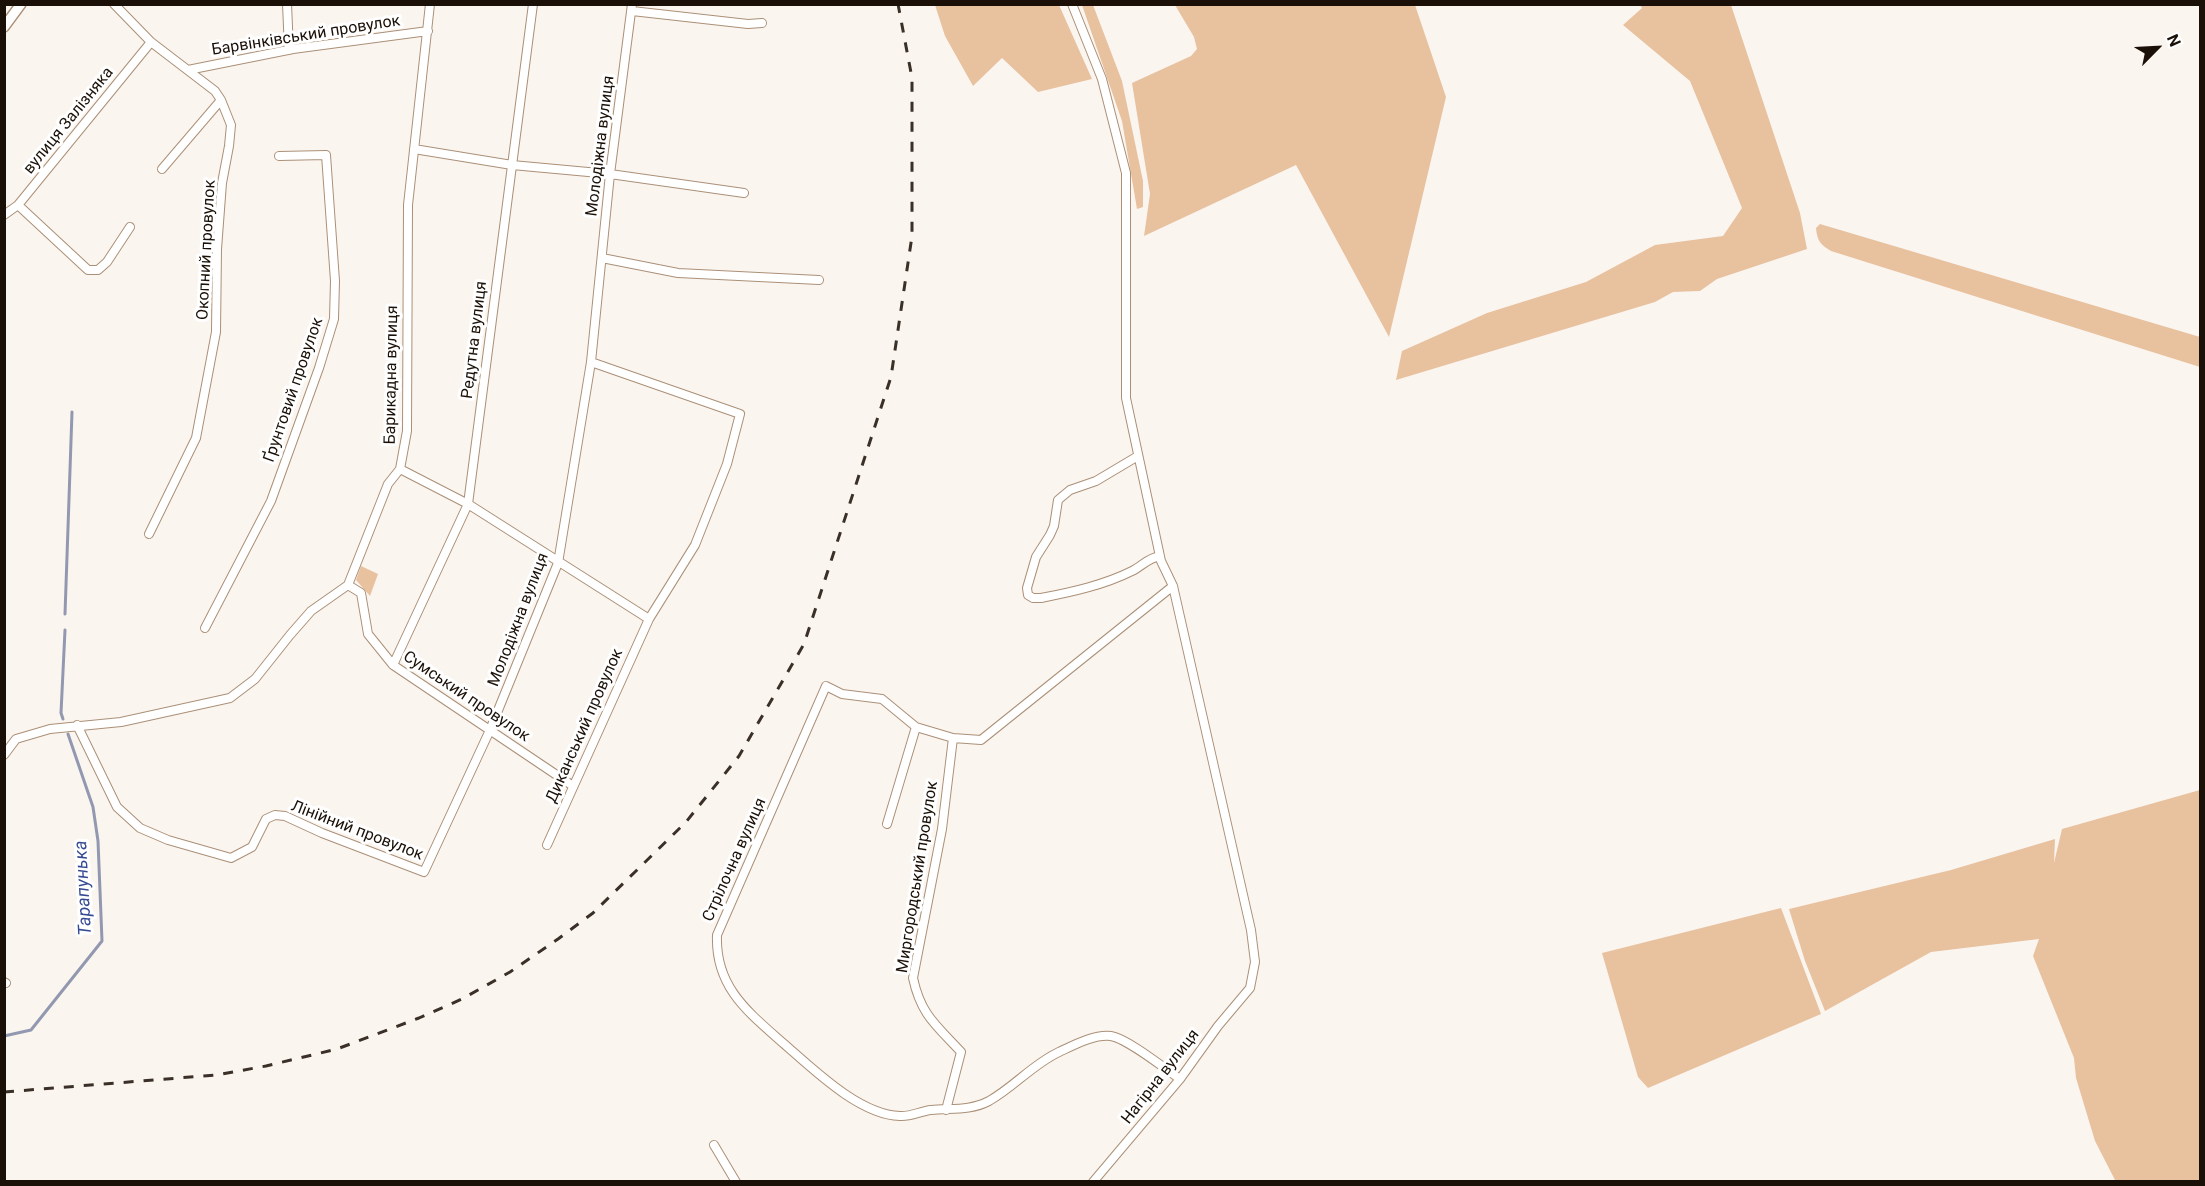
<!DOCTYPE html>
<html>
<head>
<meta charset="utf-8">
<style>
	body { margin:0 }
	#map { position:relative; width:2205px; height:1186px; overflow:hidden; background:#fbf5f0; font-family:Roboto,sans-serif }
	canvas { display:block }
	.frame { position:absolute; inset:0; border:6px solid #1a1007; pointer-events:none }
	.north { position:absolute; left:2127px; top:18px; width:60px; height:60px; -webkit-text-stroke:4px #fff; paint-order:stroke; rotate:66deg; font-size:16px; font-weight:700; line-height:24px; text-align:center; color:#1a1007 }
	.north::after { content:''; display:block; margin:auto; width:21px; height:27px; background:#1a1007; clip-path:polygon(50% 0,100% 100%,50% 72%,0 100%) }
</style>
</head>
<body>
<div id="map">
<canvas width="2205" height="1186"></canvas>
<div class="frame"></div>
<div class="north">N</div>
</div>
<script>
const context = document.querySelector('canvas').getContext('2d');
context.lineJoin = 'round';
function fillPath(path, color) {
  context.fillStyle = color;
  context.fill(path, 'evenodd');
}
function trace(path, color, width, dash) {
  context.strokeStyle = color;
  context.lineWidth = width;
  context.lineCap = dash ? 'butt' : 'round';
  context.setLineDash(dash || []);
  context.stroke(path);
}
function write(font, color, halo, rows, align = 'center') {
  context.font = font + ' Roboto,sans-serif';
  context.lineWidth = 6;
  context.setLineDash([]);
  context.textBaseline = 'middle';
  context.strokeStyle = halo;
  context.fillStyle = color;
  for (const [text, x, y, turn = 0] of rows) {
    context.save();
    context.translate(x, y);
    context.rotate((+turn || 0) * Math.PI / 180);
    context.textAlign = isNaN(turn) ? turn : align;
    if (halo) context.strokeText(text, 0, 0);
    context.fillText(text, 0, 0);
    context.restore();
  }
}
fillPath(new Path2D(`
	M 935,5 L 1059,5 L 1092,79 L 1038,92 L 1002,58 L 973,86 L 945,36 Z
	M 1082,5 L 1093,5 L 1122,81 L 1143,181 L 1143,207 L 1137,209 L 1122,121 Z
	M 1175,5 L 1415,5 L 1446,97 L 1389,337 L 1296,165 L 1144,236 L 1150,194 L 1132,83 L 1191,56 L 1197,49 L 1194,37 Z
	M 1640,5 L 1731,5 L 1800,213 L 1807,249 L 1717,279 L 1700,291 L 1673,292 L 1655,302 L 1396,380 L 1402,351 L 1487,313 L 1586,282 L 1655,245 L 1723,236 L 1742,208 L 1690,81 L 1623,25 L 1642,8 Z
	M 1820,224 L 2200,337 L 2200,367 L 1831,251 C 1821,245 1817,241 1816,228 Z
	M 361,566 L 378,574 L 370,596 L 356,580 Z
	M 2200,790 L 2200,1181 L 2116,1182 L 2114,1178 L 2095,1141 L 2076,1078 L 2074,1058 L 2033,956 L 2039,939 L 1931,952 L 1825,1011 L 1805,961 L 1789,909 L 1951,870 L 2055,839 L 2054,863 L 2062,829 Z
	M 1781,908 L 1821,1014 L 1648,1088 L 1638,1077 L 1602,953 Z`), '#e8c19f');
trace(new Path2D(`
	M 65,614 L 72,412
	M 63,719 L 61,713 L 65,630
	M 4,1036 L 31,1030 L 102,941 L 98,841 L 93,807 L 68,734`), '#9298b0', 3);
const minor = new Path2D(`
	M 114,4 L 151,42 L 215,91 L 221,100 L 231,125 L 229,146 L 222,183 L 217,249 L 216,332 L 196,438 L 149,534
	M 287,4 L 289,50
	M 1072,4 L 1102,79 L 1126,173 L 1126,398 L 1161,561 L 1173,586 L 1251,930 L 1255,962 L 1250,988 L 1218,1026 L 1180,1079 L 1093,1182
	M 632,11 L 748,24 L 762,23
	M 188,70 L 293,49 L 428,31
	M 414,149 L 512,165 L 610,174 L 744,193
	M 162,169 L 221,100
	M 18,205 L 88,270 L 98,270 L 107,262 L 130,227
	M 4,215 L 18,205 L 151,42
	M 602,258 L 678,273 L 819,280
	M 1138,456 L 1096,481 L 1070,490 L 1058,500 L 1054,526 L 1050,535 L 1036,557 L 1027,588 L 1028,595 L 1033,598 L 1041,598 C 1072,592 1104,585 1132,571 C 1142,566 1148,558 1160,556
	M 400,469 L 468,504 L 649,619
	M 348,585 L 361,593 L 368,634 L 393,665 L 573,786
	M 1173,586 L 981,740 L 953,738 L 916,727 L 882,699 L 842,694 L 826,686 L 717,935 C 715,987 748,1012 783,1043 C 812,1068 859,1115 900,1116 C 910,1117 921,1111 931,1110 C 951,1108 970,1111 989,1101 C 1014,1087 1033,1064 1059,1052 C 1074,1045 1094,1034 1111,1036 C 1128,1039 1164,1068 1180,1079
	M 205,628 L 271,501 L 319,368 L 334,319 L 335,281 L 326,155 L 279,156
	M 393,665 L 468,504 L 533,4
	M 77,725 L 117,807 L 140,828 L 168,840 L 231,858 L 252,847 L 266,819 L 275,815 L 285,816 L 322,833 L 424,872 L 490,730 L 558,563 L 591,362 L 610,174 L 632,4
	M 4,755 L 16,739 L 50,729 L 121,722 L 230,698 L 255,679 L 290,635 L 311,611 L 348,585 L 388,484 L 400,469 L 407,431 L 408,205 L 430,4
	M 887,824 L 916,727
	M 547,845 L 649,619 L 695,545 L 727,464 L 740,414 L 591,362
	M 4,982 L 6,983
	M 946,1110 L 961,1052 C 936,1025 921,1015 913,978 L 942,829 L 953,738
	M 714,1145 L 736,1182`);
const tertiary = new Path2D(`
	M 4,27 L 21,4`);
trace(minor, '#ab9077', 10);
trace(tertiary, '#ab9077', 12);
trace(minor, '#fff', 8);
trace(tertiary, '#fff', 9);
trace(new Path2D(`
	M 4,1092 L 216,1075 L 266,1066 L 337,1049 L 419,1018 L 462,999 L 510,972 L 558,939 L 593,913 L 686,822 L 739,756 L 804,644 L 891,377 L 912,236 L 912,78 L 898,4`), '#3a3028', 3, [10, 10]);
write('16px', '#1a1007', '#fff', [
	["Барвінківський провулок",306,36,-9],
	["вулиця Залізняка",69,121,-51],
	["Молодіжна вулиця",601,146,-83],
	["Окопний провулок",207,250,-87],
	["Редутна вулиця",475,340,-83],
	["Барикадна вулиця",392,375,-89],
	["Ґрунтовий провулок",294,390,-71],
	["Молодіжна вулиця",519,620,-69],
	["Сумський провулок",466,697,34],
	["Диканський провулок",585,726,-66],
	["Лінійний провулок",357,831,21],
	["Стрілочна вулиця",735,860,-66],
	["Миргородський провулок",918,877,-81],
	["Нагірна вулиця",1161,1077,-52]
]);
write('italic 18px', '#364a92', '#fff', [
	["Тарапунька",84,888,-93]
]);
</script>
</body>
</html>
